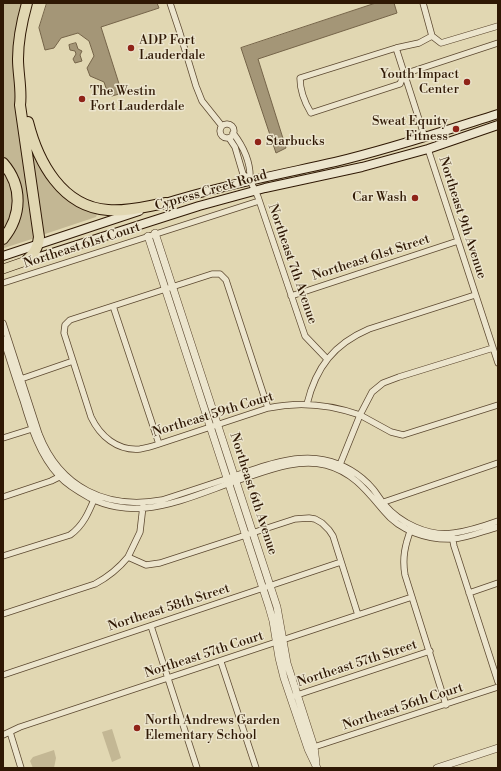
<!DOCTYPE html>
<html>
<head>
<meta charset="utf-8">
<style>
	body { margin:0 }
	#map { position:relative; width:501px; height:771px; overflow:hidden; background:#e1d7b2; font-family:"Libre Bodoni",serif }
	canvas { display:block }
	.frame { position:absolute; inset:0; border:4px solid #2f1804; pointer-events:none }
</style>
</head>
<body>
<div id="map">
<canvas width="501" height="771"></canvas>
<div class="frame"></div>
</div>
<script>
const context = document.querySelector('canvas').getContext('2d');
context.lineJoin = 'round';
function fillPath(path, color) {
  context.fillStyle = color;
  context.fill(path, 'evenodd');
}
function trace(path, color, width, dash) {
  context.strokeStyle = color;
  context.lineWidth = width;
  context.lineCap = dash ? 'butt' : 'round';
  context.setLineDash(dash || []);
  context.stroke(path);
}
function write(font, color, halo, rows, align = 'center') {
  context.font = font + ' "Libre Bodoni",serif';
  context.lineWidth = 3;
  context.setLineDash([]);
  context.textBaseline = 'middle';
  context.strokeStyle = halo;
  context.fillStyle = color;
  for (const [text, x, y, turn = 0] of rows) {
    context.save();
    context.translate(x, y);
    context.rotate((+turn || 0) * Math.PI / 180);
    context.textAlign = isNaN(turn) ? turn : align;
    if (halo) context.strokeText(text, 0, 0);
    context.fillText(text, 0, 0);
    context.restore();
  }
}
fillPath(new Path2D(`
	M 3,3 L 23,3 L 14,50 L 14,78 L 17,114 L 35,238 L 4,248 L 3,242 L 19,211 L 3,160 Z
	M 28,130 L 43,168 L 98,211 L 96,217 L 42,235 Z
	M 3,168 L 10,178 L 15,206 L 3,235 Z
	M 112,729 L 121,758 L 112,762 L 102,732 Z
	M 54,750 L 56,758 L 54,768 L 33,768 L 30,761 L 33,757 Z`), '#c3b794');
const water = new Path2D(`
	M 47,3 L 157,3 L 159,8 L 101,27 L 121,90 L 119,94 L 112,96 L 108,94 L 104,82 L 90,76 L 87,68 L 94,56 L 89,41 L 78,33 L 61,38 L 54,48 L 45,50 L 39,28 Z
	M 376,3 L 394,3 L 397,13 L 258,59 L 286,148 L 276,153 L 241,48 Z
	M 76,43 L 78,49 L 82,51 L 80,55 L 82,61 L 75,63 L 73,59 L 76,54 L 75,51 L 70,50 L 69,45 Z`);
fillPath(water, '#a49677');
trace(water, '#756449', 1);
const minor = new Path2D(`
	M 170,3 L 179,30 L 196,86 L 202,101 L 222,126
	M 423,3 L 432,36 L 441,43 L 498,26
	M 432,36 L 419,43 L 396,48 L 300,78 C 300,90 305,103 311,113 L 400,84 L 404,74 L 498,43
	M 396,48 L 425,138
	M220 131a7 7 0 1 1 14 0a7 7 0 1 1-14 0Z
	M 233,133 C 243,146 251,163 250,180
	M 229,138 L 235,147 L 243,174 L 250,180 L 258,197 L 305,336 L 327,359
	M 428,149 L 498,363
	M 3,283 L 259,201
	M 291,296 L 458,241
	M 113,306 L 159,444
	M 3,323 L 39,434 C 60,488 107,510 162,500 C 184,493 205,486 226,479 C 255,469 293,453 324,460 C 343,464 360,474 373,489 C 377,494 380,499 384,504 C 400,523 428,537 454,533 C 469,531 484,526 498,521
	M 3,339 C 10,360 16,380 23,400 C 31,427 39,454 59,476 C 67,485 79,492 90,498 C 106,506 127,510 145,508 C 177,505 209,490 239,480 C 267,471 296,458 326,465 C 353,472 367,491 384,511 C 400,531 428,540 452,539 C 468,538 483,531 498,527
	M 18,380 L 73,361
	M 307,404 C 316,367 334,344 369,329 L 475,295
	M 268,408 L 226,280 L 220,274 L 212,274 L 70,320 L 65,325 L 64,333 L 91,417 C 100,436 117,451 140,449 C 146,448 153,446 159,444 L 268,408 C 300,401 329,404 360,415 L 372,392 L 383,383 L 399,377 L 493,348
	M 3,438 L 35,428
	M 339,467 L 360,415 L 391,432 L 403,435 L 498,405
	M 3,497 L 51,481 L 61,476
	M 381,503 L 498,463
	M 411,529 C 405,545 402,558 405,575 L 446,705
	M 452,536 L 454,546 L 498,682
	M 3,556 L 70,535 C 83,526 89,512 95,497
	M 128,557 L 140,532 L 143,506
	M 469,593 L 498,583
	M 3,614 L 95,584 C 108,577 119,568 128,557 L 146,565 L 160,563 L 295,519 L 309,518 L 315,519 L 322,523 L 329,530 L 333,536 L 358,615
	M 151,626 L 197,768
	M 221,662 L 256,768
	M 3,675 L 341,562
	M 294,696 L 430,651
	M 10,732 L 21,768
	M 3,735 L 20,727 L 412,597
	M 314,747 L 498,687`);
const tertiary = new Path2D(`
	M 155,233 L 277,607 L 287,663 L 314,747 L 316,763
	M 148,236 L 269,607 L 273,621 L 279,658 L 284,678 L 308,749 L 317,768
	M 437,768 L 498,748`);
const secondary = new Path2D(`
	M 162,204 C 219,186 277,175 335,162 C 390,149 444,131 498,114
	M 3,256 L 139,211
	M 27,261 L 199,206 L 265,188 L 362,167 L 428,149 L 498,125`);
const primary = new Path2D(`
	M 3,269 L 26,261`);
const motorway = new Path2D(`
	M 28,122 C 38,162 62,207 108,210 C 127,212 147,206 166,203
	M 3,163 C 23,186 22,216 3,239
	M 26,261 C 34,254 38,248 39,237 L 20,105 C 22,90 18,74 18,59 C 18,40 22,21 27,3`);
trace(minor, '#5c4830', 7);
trace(tertiary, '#5c4830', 8);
trace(secondary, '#2f1804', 10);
trace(primary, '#2f1804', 10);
trace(motorway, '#2f1804', 12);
trace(minor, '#ece5cd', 5.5);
trace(tertiary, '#ece5cd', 7);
trace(secondary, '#ece5cd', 8);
trace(primary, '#e1d7b2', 9);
trace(motorway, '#e1d7b2', 10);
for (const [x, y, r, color] of [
	[131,48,4,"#8f2418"],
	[467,82,4,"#8f2418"],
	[82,99,4,"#8f2418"],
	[456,129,4,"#8f2418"],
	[258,142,4,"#8f2418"],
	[415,198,4,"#8f2418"],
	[137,728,4,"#8f2418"]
]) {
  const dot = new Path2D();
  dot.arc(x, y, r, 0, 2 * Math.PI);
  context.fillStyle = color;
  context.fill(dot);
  trace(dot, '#ece5cd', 1.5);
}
write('13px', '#2f1804', '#ece5cd', [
	["ADP Fort",139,41],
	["Lauderdale",139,56],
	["Youth Impact",459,75,"right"],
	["Center",459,90,"right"],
	["The Westin",90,92],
	["Fort Lauderdale",90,107],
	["Sweat Equity",448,122,"right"],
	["Fitness",448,137,"right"],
	["Starbucks",266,142],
	["Car Wash",407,198,"right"],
	["North Andrews Garden",145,721],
	["Elementary School",145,736]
], 'left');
write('13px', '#2f1804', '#ece5cd', [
	["Cypress Creek Road",211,191,-16],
	["Northeast 9th Avenue",462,218,72],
	["Northeast 61st Court",82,246,-18],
	["Northeast 61st Street",371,258,-18],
	["Northeast 7th Avenue",292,264,71],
	["Northeast 59th Court",213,415,-17],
	["Northeast 6th Avenue",253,494,72],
	["Northeast 58th Street",169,608,-18],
	["Northeast 57th Court",204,655,-18],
	["Northeast 57th Street",357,664,-18],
	["Northeast 56th Court",403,707,-18]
]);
</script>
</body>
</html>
